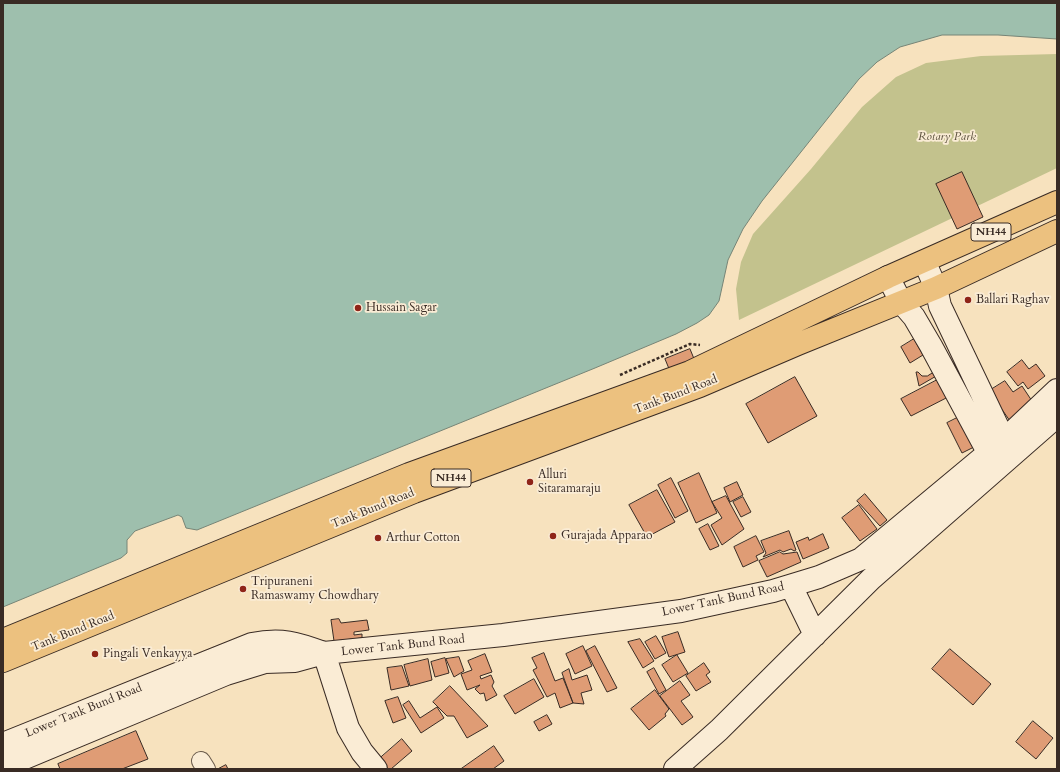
<!DOCTYPE html>
<html>
<head>
<meta charset="utf-8">
<style>
	body { margin:0 }
	#map { position:relative; width:1060px; height:772px; overflow:hidden; background:#f7e2be; font-family:Cardo,serif }
	canvas { display:block }
	.frame { position:absolute; inset:0; border:4px solid #392b24; pointer-events:none }
</style>
</head>
<body>
<div id="map">
<canvas width="1060" height="772"></canvas>
<div class="frame"></div>
</div>
<script>
const context = document.querySelector('canvas').getContext('2d');
context.lineJoin = 'round';
function fillPath(path, color) {
  context.fillStyle = color;
  context.fill(path, 'evenodd');
}
function trace(path, color, width, dash) {
  context.strokeStyle = color;
  context.lineWidth = width;
  context.lineCap = dash ? 'butt' : 'round';
  context.setLineDash(dash || []);
  context.stroke(path);
}
function write(font, color, halo, rows, align = 'center') {
  context.font = font + ' Cardo,serif';
  context.lineWidth = 3.5;
  context.setLineDash([]);
  context.textBaseline = 'middle';
  context.strokeStyle = halo;
  context.fillStyle = color;
  for (const [text, x, y, turn = 0] of rows) {
    context.save();
    context.translate(x, y);
    context.rotate((+turn || 0) * Math.PI / 180);
    context.textAlign = isNaN(turn) ? turn : align;
    if (halo) context.strokeText(text, 0, 0);
    context.fillText(text, 0, 0);
    context.restore();
  }
}
fillPath(new Path2D(`
	M 1057,54 L 1057,168 L 739,320 L 736,289 L 741,262 L 753,234 L 811,169 L 862,107 L 896,77 L 926,63 L 981,56 Z`), '#c3c28d');
const water = new Path2D(`
	M 3,3 L 1057,3 L 1057,39 L 998,35 L 942,35 L 900,47 L 877,62 L 859,79 L 762,201 L 743,229 L 728,260 L 719,301 L 709,315 L 697,323 L 676,334 L 595,368 L 197,530 L 186,528 L 182,517 L 178,515 L 135,531 L 127,540 L 127,553 L 121,558 L 3,607 Z`);
fillPath(water, '#9ebfad');
trace(water, '#768476', 1);
const building = new Path2D(`
	M 962,172 L 983,217 L 957,229 L 936,184 Z
	M 914,339 L 923,355 L 910,363 L 901,347 Z
	M 690,349 L 697,366 L 672,376 L 665,359 Z
	M 1022,360 L 1029,369 L 1036,364 L 1045,376 L 1028,389 L 1023,382 L 1018,386 L 1007,372 Z
	M 936,371 L 938,375 L 919,386 L 916,372 L 918,372 L 922,376 L 927,376 Z
	M 795,377 L 817,416 L 768,443 L 746,404 Z
	M 943,377 L 952,395 L 911,416 L 901,399 Z
	M 1005,381 L 1013,392 L 1022,386 L 1034,404 L 1010,421 L 989,391 Z
	M 963,415 L 978,445 L 962,453 L 947,423 Z
	M 699,473 L 717,513 L 696,523 L 678,483 Z
	M 671,478 L 688,511 L 675,518 L 658,485 Z
	M 737,482 L 743,495 L 730,502 L 724,488 Z
	M 657,490 L 675,522 L 647,537 L 629,505 Z
	M 865,494 L 887,520 L 880,526 L 857,501 Z
	M 726,496 L 744,529 L 722,545 L 711,525 L 722,518 L 712,502 Z
	M 743,497 L 751,512 L 741,517 L 733,502 Z
	M 859,505 L 877,529 L 860,541 L 842,518 Z
	M 708,524 L 719,546 L 710,550 L 699,529 Z
	M 789,531 L 796,550 L 794,551 L 791,549 L 783,552 L 780,550 L 763,557 L 766,553 L 761,541 Z
	M 823,534 L 829,548 L 803,559 L 796,542 L 808,537 L 809,540 Z
	M 756,536 L 764,552 L 756,556 L 758,560 L 743,567 L 734,547 Z
	M 780,552 L 783,554 L 797,552 L 801,562 L 767,577 L 759,561 Z
	M 339,619 L 341,623 L 367,620 L 369,630 L 354,632 L 354,635 L 362,634 L 362,638 L 334,641 L 331,620 Z
	M 678,632 L 685,652 L 669,657 L 662,637 Z
	M 656,636 L 666,653 L 655,659 L 645,642 Z
	M 640,639 L 654,661 L 643,668 L 628,642 Z
	M 583,646 L 592,666 L 575,674 L 566,654 Z
	M 595,646 L 617,688 L 607,692 L 586,651 Z
	M 950,649 L 991,684 L 973,705 L 932,669 Z
	M 544,653 L 555,681 L 563,678 L 573,703 L 560,708 L 555,693 L 547,697 L 533,670 L 537,668 L 532,658 Z
	M 485,654 L 492,672 L 480,676 L 481,679 L 491,675 L 494,682 L 492,686 L 497,695 L 486,701 L 484,693 L 480,694 L 475,689 L 480,685 L 467,690 L 461,674 L 472,670 L 468,661 Z
	M 677,655 L 688,673 L 673,682 L 662,665 Z
	M 459,657 L 464,671 L 454,677 L 446,659 Z
	M 445,658 L 449,673 L 435,677 L 431,662 Z
	M 428,659 L 432,680 L 410,686 L 404,665 Z
	M 704,663 L 710,672 L 706,675 L 711,682 L 696,691 L 686,676 Z
	M 402,666 L 409,686 L 391,690 L 387,668 Z
	M 654,668 L 666,690 L 659,694 L 647,672 Z
	M 569,669 L 572,680 L 587,675 L 592,690 L 581,693 L 584,704 L 573,703 L 562,673 Z
	M 534,679 L 544,697 L 515,714 L 504,696 Z
	M 680,681 L 690,695 L 681,701 L 693,717 L 682,725 L 660,696 Z
	M 450,686 L 488,726 L 467,738 L 454,716 L 447,716 L 433,702 Z
	M 655,690 L 669,709 L 665,714 L 666,716 L 649,730 L 631,709 Z
	M 398,697 L 406,718 L 393,723 L 385,701 Z
	M 409,701 L 420,718 L 437,707 L 444,718 L 421,733 L 403,705 Z
	M 547,715 L 552,724 L 539,731 L 534,722 Z
	M 1033,721 L 1053,738 L 1036,759 L 1016,742 Z
	M 136,731 L 148,759 L 122,769 L 60,769 L 58,764 Z
	M 402,739 L 412,751 L 391,769 L 386,769 L 378,760 Z
	M 494,746 L 504,761 L 493,769 L 461,769 Z
	M 226,765 L 228,769 L 218,769 Z`);
fillPath(building, '#df9c75');
trace(building, '#392b24', 1);
const street = new Path2D(`
	M 201,761 L 206,769`);
const secondary = new Path2D(`
	M 925,263 L 936,288 L 940,306 L 1004,440
	M 888,277 L 901,302 L 914,317 L 931,346 L 988,452
	M 791,586 L 815,635
	M 324,653 L 348,728 L 362,752 L 376,769
	M 3,744 L 252,644 C 281,638 297,643 324,653
	M 3,767 L 226,674 L 265,662 L 295,661 L 324,653 L 503,635 L 681,611 L 773,591 L 819,577 L 861,559 L 1004,440 L 1057,390
	M 675,769 L 719,730 L 871,579 L 1057,416`);
const highway = new Path2D(`
	M 3,640 L 409,474 L 690,372 L 888,277 L 1057,202
	M 3,661 L 414,492 L 700,386 L 798,344 L 936,288 L 1057,231`);
trace(street, '#68594a', 20);
trace(secondary, '#392b24', 24);
trace(highway, '#392b24', 24);
trace(new Path2D(`
	M 620,375 L 690,344 L 700,345`), '#392b24', 2.5, [3, 2]);
trace(street, '#faecd5', 18);
trace(secondary, '#faecd5', 22);
trace(highway, '#ecc17f', 22);
for (const [x, y, r, color] of [
	[968,300,4,"#8f2418"],
	[358,308,4,"#8f2418"],
	[530,482,4,"#8f2418"],
	[553,536,4,"#8f2418"],
	[378,538,4,"#8f2418"],
	[243,589,4,"#8f2418"],
	[95,654,4,"#8f2418"]
]) {
  const dot = new Path2D();
  dot.arc(x, y, r, 0, 2 * Math.PI);
  context.fillStyle = color;
  context.fill(dot);
  trace(dot, '#faecd5', 1.5);
}
for (const [x, y, w] of [
	[991,232,40],
	[451,478,40]
]) {
  const box = new Path2D();
  box.roundRect(x - w / 2, y - 9, w, 18, 3);
  context.fillStyle = '#faecd5';
  context.fill(box);
  trace(box, '#392b24', 1);
}
write('bold 11px', '#392b24', null, [
	["NH44",991,232],
	["NH44",451,478]
]);
write('italic 12px', '#5c513e', '#faecd5', [
	["Rotary Park",947,137]
]);
write('12px', '#392b24', '#faecd5', [
	["Ballari Raghav",976,300],
	["Hussain Sagar",366,308],
	["Alluri",538,475],
	["Sitaramaraju",538,489],
	["Gurajada Apparao",561,536],
	["Arthur Cotton",386,538],
	["Tripuraneni",251,582],
	["Ramaswamy Chowdhary",251,596],
	["Pingali Venkayya",103,654]
], 'left');
write('12px', '#392b24', '#faecd5', [
	["Tank Bund Road",676,395,-21],
	["Tank Bund Road",373,509,-22],
	["Lower Tank Bund Road",723,600,-12],
	["Tank Bund Road",73,632,-22],
	["Lower Tank Bund Road",403,646,-6],
	["Lower Tank Bund Road",84,711,-22]
]);
</script>
</body>
</html>
